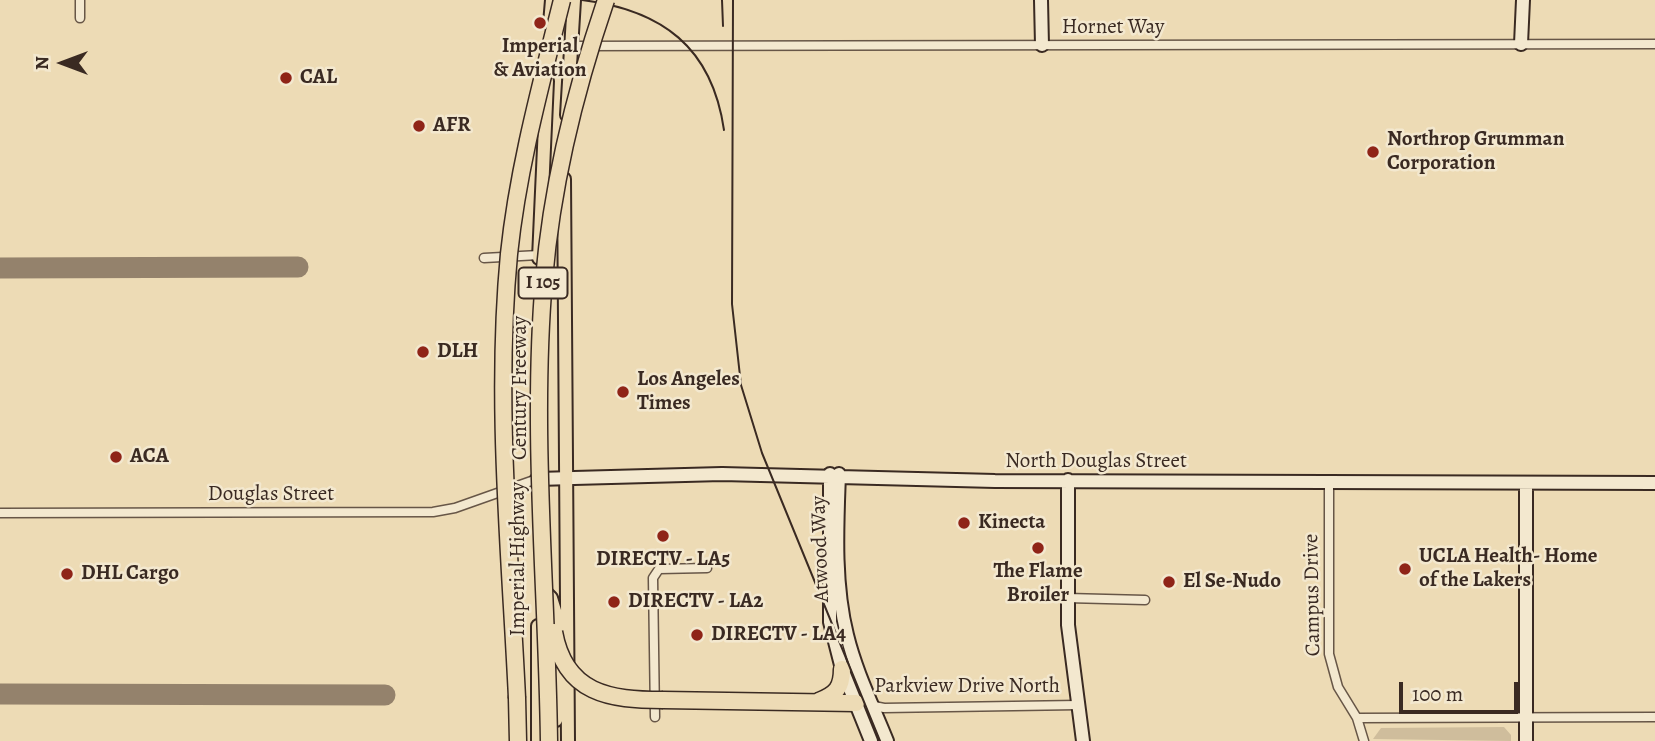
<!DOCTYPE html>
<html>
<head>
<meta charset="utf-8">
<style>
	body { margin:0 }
	#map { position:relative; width:1655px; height:741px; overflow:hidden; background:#eddbb5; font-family:Alegreya,serif }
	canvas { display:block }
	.north { position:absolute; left:28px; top:28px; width:70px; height:70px; -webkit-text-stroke:5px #f3e8cf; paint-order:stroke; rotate:270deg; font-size:19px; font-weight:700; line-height:28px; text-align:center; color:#3a2a22 }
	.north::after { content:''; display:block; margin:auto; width:24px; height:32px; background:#3a2a22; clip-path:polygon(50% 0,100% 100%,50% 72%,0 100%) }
	.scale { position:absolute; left:1399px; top:682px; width:119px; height:32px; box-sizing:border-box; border:4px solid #3a2a22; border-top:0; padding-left:9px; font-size:21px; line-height:24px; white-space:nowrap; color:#3a2a22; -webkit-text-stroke:5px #f3e8cf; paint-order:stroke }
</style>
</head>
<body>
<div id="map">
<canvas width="1655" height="741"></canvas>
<div class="north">N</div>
<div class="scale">100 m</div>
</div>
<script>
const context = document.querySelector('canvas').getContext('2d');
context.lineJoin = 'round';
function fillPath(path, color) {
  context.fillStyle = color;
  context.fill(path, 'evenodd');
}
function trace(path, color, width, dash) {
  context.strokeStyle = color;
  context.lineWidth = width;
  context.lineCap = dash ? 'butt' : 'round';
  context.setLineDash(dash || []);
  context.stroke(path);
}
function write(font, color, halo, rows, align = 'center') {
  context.font = font + ' Alegreya,serif';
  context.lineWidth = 5;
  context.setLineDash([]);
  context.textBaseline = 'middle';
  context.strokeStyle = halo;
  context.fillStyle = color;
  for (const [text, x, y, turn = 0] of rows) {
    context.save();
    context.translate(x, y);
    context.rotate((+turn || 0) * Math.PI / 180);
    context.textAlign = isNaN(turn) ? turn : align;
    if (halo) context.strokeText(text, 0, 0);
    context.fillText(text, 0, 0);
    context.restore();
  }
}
fillPath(new Path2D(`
	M 1504,727 L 1511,735 L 1511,741 L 1373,739 L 1381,728 Z`), '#cfbd9c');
trace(new Path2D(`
	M 0,268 L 298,267
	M 0,694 L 385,695`), '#94826c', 21);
const street = new Path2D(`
	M 80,18 L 80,0
	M 571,46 L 1655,44
	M 484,258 L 539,255
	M 1329,482 L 1329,654 L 1338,687 L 1357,718 L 1364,741
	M 0,513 L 433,512 L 455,508 L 537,479
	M 1067,598 L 1145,600
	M 869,705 L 884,708 L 1078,705
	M 655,717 L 653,578 L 659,569 L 707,568
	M 1357,718 L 1655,717`);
const secondary = new Path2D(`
	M 1041,0 L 1042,45
	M 1521,44 L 1523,0
	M 830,474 L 830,622 L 842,669 L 871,741
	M 839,474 C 837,527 834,583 847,635 C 856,672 873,706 887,741
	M 537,479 L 722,474 L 995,481 L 1655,483
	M 1068,480 L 1068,625 L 1083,741
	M 1526,484 L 1526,741`);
const primary = new Path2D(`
	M 550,24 L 552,0
	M 567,115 L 574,0
	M 564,179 L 568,741
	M 539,258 L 547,81
	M 544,591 L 551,598 L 556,614 L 556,720
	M 538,626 L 538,741`);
const highway = new Path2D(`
	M 517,698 L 518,741
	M 663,700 L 856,703
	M 819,701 C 836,694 842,688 842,669`);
trace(street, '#675647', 11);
trace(secondary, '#3a2a22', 16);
trace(primary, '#3a2a22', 16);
trace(highway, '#3a2a22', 19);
trace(street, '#f3e8cf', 8);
trace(secondary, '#f3e8cf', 12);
trace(primary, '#eddbb5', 12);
trace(highway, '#eddbb5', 16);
trace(new Path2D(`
	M 582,0 C 662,10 712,47 724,130
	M 722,0 L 723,26
	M 733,0 L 732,304 L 741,385 L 762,453 L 880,741`), '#3a2a22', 2);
const highwayBridge = new Path2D(`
	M 554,632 C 565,694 610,700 663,700
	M 517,698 C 510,551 495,401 509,254 C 518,168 541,84 562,0
	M 549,741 C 547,588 531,432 544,279 C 552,183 575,91 606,0`);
trace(highwayBridge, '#3a2a22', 19, []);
trace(highwayBridge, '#eddbb5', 16);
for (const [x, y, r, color] of [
	[540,23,7,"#8f2418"],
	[286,78,7,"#8f2418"],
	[419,126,7,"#8f2418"],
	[1373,152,7,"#8f2418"],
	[423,352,7,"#8f2418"],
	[623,392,7,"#8f2418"],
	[116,457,7,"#8f2418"],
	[964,523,7,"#8f2418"],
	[663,536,7,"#8f2418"],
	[1038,548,7,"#8f2418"],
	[1405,569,7,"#8f2418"],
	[67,574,7,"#8f2418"],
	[1169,582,7,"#8f2418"],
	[614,602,7,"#8f2418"],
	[697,635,7,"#8f2418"]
]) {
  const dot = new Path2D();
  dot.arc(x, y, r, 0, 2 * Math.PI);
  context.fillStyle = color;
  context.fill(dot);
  trace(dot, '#f3e8cf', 2.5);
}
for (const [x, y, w] of [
	[543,283,49]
]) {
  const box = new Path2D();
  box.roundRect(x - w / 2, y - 15.5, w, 31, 5);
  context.fillStyle = '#f3e8cf';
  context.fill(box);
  trace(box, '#3a2a22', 2);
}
write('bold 19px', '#3a2a22', null, [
	["I 105",543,283]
]);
write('21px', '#3a2a22', '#f3e8cf', [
	["Hornet Way",1113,28],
	["Century Freeway",521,388,-90],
	["North Douglas Street",1096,462],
	["Douglas Street",271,495],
	["Atwood Way",821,549,-92],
	["Imperial Highway",519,559,-90],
	["Campus Drive",1313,595,-91],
	["Parkview Drive North",967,687]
]);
write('bold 21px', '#3a2a22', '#f3e8cf', [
	["Imperial",540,47,"center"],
	["& Aviation",540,71,"center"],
	["CAL",300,78],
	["AFR",433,126],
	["Northrop Grumman",1387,140],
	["Corporation",1387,164],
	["DLH",437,352],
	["Los Angeles",637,380],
	["Times",637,404],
	["ACA",130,457],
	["Kinecta",978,523],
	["UCLA Health- Home",1419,557],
	["of the Lakers",1419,581],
	["DIRECTV - LA5",663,560,"center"],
	["The Flame",1038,572,"center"],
	["Broiler",1038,596,"center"],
	["DHL Cargo",81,574],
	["El Se-Nudo",1183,582],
	["DIRECTV - LA2",628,602],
	["DIRECTV - LA4",711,635]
], 'left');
</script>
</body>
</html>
